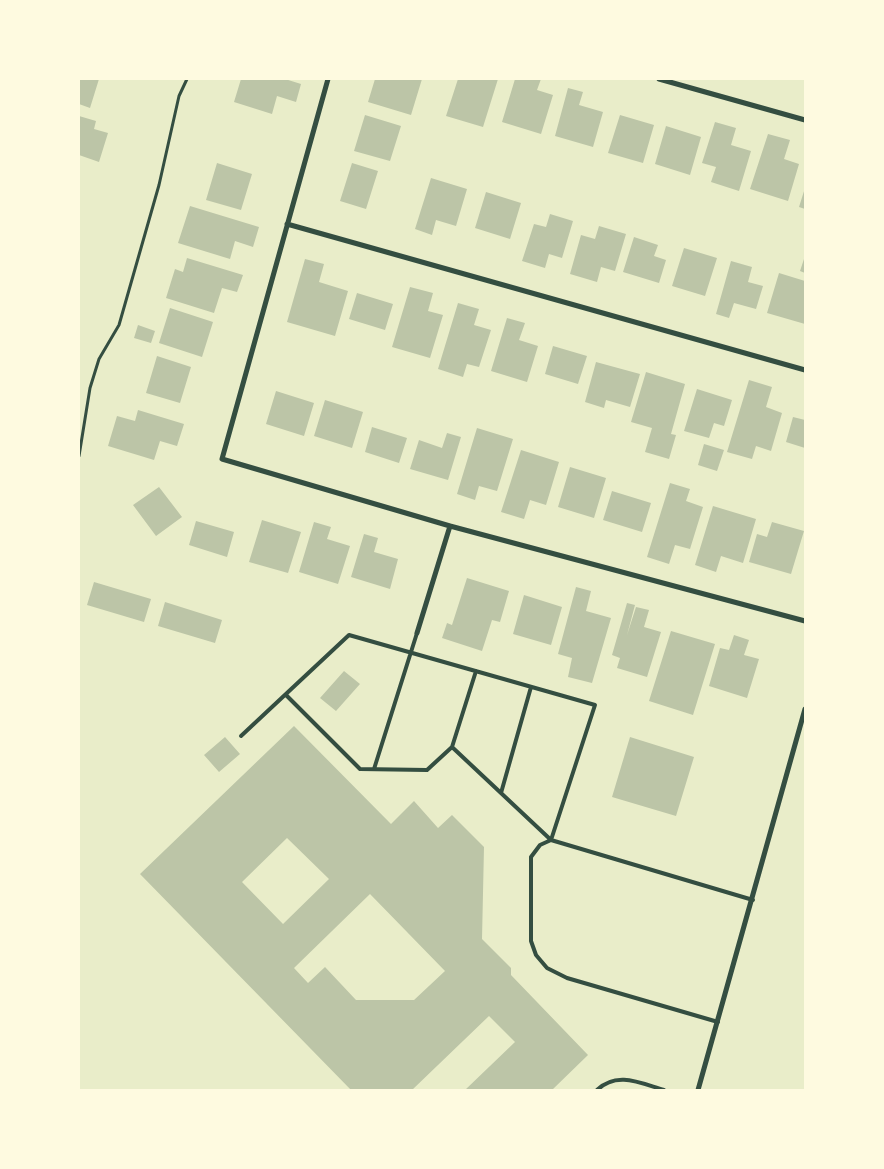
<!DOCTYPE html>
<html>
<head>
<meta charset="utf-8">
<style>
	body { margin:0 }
	#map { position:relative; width:884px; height:1169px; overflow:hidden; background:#e9edc9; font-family:Lato,sans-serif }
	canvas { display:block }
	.frame { position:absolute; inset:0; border:80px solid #fefae0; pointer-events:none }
</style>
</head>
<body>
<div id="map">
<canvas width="884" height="1169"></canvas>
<div class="frame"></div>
</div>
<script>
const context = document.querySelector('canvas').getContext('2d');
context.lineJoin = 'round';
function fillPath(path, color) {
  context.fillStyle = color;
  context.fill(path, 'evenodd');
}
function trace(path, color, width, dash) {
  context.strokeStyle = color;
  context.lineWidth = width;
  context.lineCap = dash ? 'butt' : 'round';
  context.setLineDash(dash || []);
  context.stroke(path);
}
fillPath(new Path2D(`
	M 79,79 L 99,79 L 90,108 L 79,104 Z
	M 241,79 L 285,79 L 301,84 L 296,102 L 277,96 L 272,114 L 234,102 Z
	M 375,79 L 422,79 L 411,115 L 368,102 Z
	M 458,79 L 498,79 L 483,127 L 446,116 Z
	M 515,79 L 541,79 L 537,90 L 553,95 L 541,134 L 502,122 Z
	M 568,88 L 583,92 L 579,105 L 603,112 L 593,147 L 555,136 Z
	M 365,115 L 401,126 L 390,161 L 354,151 Z
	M 620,115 L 654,125 L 643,163 L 608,153 Z
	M 79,116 L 96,121 L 94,129 L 108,133 L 99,162 L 79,155 Z
	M 715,122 L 736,128 L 731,145 L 751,151 L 739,191 L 711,182 L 716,167 L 702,163 Z
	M 666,126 L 701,137 L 690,175 L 655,164 Z
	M 768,134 L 790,140 L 784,159 L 799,164 L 788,201 L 750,189 Z
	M 217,163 L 252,174 L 241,210 L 206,200 Z
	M 352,163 L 378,171 L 366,209 L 340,201 Z
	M 431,178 L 467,189 L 456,226 L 436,220 L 432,235 L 415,229 Z
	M 805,188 L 805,209 L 799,207 Z
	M 486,192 L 521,203 L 510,239 L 475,228 Z
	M 190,206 L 259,227 L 253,247 L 235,241 L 230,259 L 178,243 Z
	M 550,214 L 573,221 L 562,258 L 549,254 L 545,268 L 522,261 L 534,224 L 546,227 Z
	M 599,226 L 626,234 L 615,271 L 601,267 L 597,282 L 570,274 L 581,235 L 595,239 Z
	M 634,237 L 658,245 L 654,256 L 666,260 L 659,283 L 623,272 Z
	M 684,248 L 717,258 L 705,296 L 672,286 Z
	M 805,256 L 805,273 L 800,271 Z
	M 187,258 L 243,275 L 237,292 L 222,288 L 214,313 L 166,298 L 175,269 L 183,272 Z
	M 305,259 L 324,264 L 319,282 L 348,291 L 335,336 L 287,322 Z
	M 731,261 L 752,267 L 748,282 L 763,286 L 756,309 L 734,303 L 729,318 L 716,314 Z
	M 779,273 L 805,281 L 805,324 L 767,313 Z
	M 410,287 L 433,293 L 428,311 L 443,315 L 430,358 L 392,347 Z
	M 357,293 L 393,304 L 385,330 L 349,319 Z
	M 458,303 L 479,309 L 474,325 L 491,330 L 479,367 L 467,364 L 463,377 L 438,369 Z
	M 170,308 L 213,322 L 202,357 L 159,343 Z
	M 507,318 L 525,323 L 519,340 L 538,346 L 527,382 L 491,371 Z
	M 138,325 L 155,331 L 151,343 L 134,338 Z
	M 553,346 L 587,356 L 578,384 L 545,374 Z
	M 157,356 L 191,367 L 180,403 L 146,393 Z
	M 596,362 L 640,374 L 630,407 L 606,400 L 604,408 L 585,402 Z
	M 646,372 L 685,384 L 671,434 L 676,435 L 669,459 L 645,452 L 652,428 L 631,422 Z
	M 749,380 L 772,387 L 766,407 L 782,413 L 771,451 L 756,446 L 752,459 L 727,452 Z
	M 697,389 L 732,400 L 724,426 L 714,423 L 709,438 L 684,431 Z
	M 276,391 L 314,403 L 304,436 L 266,424 Z
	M 325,400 L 363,412 L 352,448 L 314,436 Z
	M 138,410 L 184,424 L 177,446 L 160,441 L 154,460 L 108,446 L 117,416 L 135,421 Z
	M 793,417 L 805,420 L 805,448 L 786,442 Z
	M 372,427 L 407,438 L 399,463 L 365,452 Z
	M 477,428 L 513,439 L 497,491 L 479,486 L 475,500 L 457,494 Z
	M 447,433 L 461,437 L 448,480 L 410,469 L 419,440 L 442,448 Z
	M 704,444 L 724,450 L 717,471 L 698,465 Z
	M 521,450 L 559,462 L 546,505 L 530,500 L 524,519 L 501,512 Z
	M 570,467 L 606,478 L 594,518 L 558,507 Z
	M 670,483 L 690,489 L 686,501 L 703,507 L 690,549 L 675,545 L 669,564 L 647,557 Z
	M 159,487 L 182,517 L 156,536 L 133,505 Z
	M 612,491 L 651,503 L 642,532 L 603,520 Z
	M 713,506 L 756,519 L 743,563 L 721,556 L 716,572 L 695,565 Z
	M 262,520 L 301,532 L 288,573 L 249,562 Z
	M 196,521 L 234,532 L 227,557 L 189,545 Z
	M 314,522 L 331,527 L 327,539 L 350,546 L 338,584 L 299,572 Z
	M 772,522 L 804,531 L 791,574 L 749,562 L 757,534 L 767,537 Z
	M 364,534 L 378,538 L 374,552 L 398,559 L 390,589 L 351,577 Z
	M 467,578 L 509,591 L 500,622 L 492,620 L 482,651 L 442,638 L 447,623 L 452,625 Z
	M 94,582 L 151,599 L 144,622 L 87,605 Z
	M 576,587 L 591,591 L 586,611 L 611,618 L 592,683 L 568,677 L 572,658 L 558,654 Z
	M 524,595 L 562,607 L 551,645 L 513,634 Z
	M 165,602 L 222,620 L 215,643 L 158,626 Z
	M 627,603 L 635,605 L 627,635 L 636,607 L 649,610 L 644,627 L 661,632 L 647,677 L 617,668 L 620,658 L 612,655 Z
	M 671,631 L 715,644 L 693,715 L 649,701 Z
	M 734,635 L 749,640 L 744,655 L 759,659 L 747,698 L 709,686 L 720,648 L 729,650 Z
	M 344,671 L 360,684 L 336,711 L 320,698 Z
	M 294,726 L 391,824 L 414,801 L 438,828 L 452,815 L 484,847 L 482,939 L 511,968 L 511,975 L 588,1055 L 552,1090 L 465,1090 L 515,1042 L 489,1016 L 412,1090 L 351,1090 L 140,874 ZM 287,838 L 329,879 L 283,924 L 242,882 ZM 370,894 L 445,971 L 414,1000 L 356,1000 L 325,967 L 308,983 L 294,968 Z
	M 225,737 L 240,754 L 219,772 L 204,755 Z
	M 630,737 L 694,757 L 676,816 L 612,797 Z`), '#bcc5a7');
trace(new Path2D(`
	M 79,456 L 90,388 L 99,359 L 119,325 L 159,185 L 179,96 L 187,79`), '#344e41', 3);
trace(new Path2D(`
	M 286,695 L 360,769 L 427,770 L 452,747 L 476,671
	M 241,736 L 349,635 L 595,705 L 551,840 L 452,747
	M 374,769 L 417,633
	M 501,793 L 531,687
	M 718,1022 L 567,978 L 547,968 L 536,955 L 531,941 L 531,857 L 540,845 L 551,840 L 753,900
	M 597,1090 C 617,1071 640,1083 664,1090`), '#344e41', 4);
trace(new Path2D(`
	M 328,79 L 222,459 L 450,526 L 805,621
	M 659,79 L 805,120
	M 287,224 L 805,370
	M 417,633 L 450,526
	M 698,1090 L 805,709`), '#344e41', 5);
</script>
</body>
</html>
